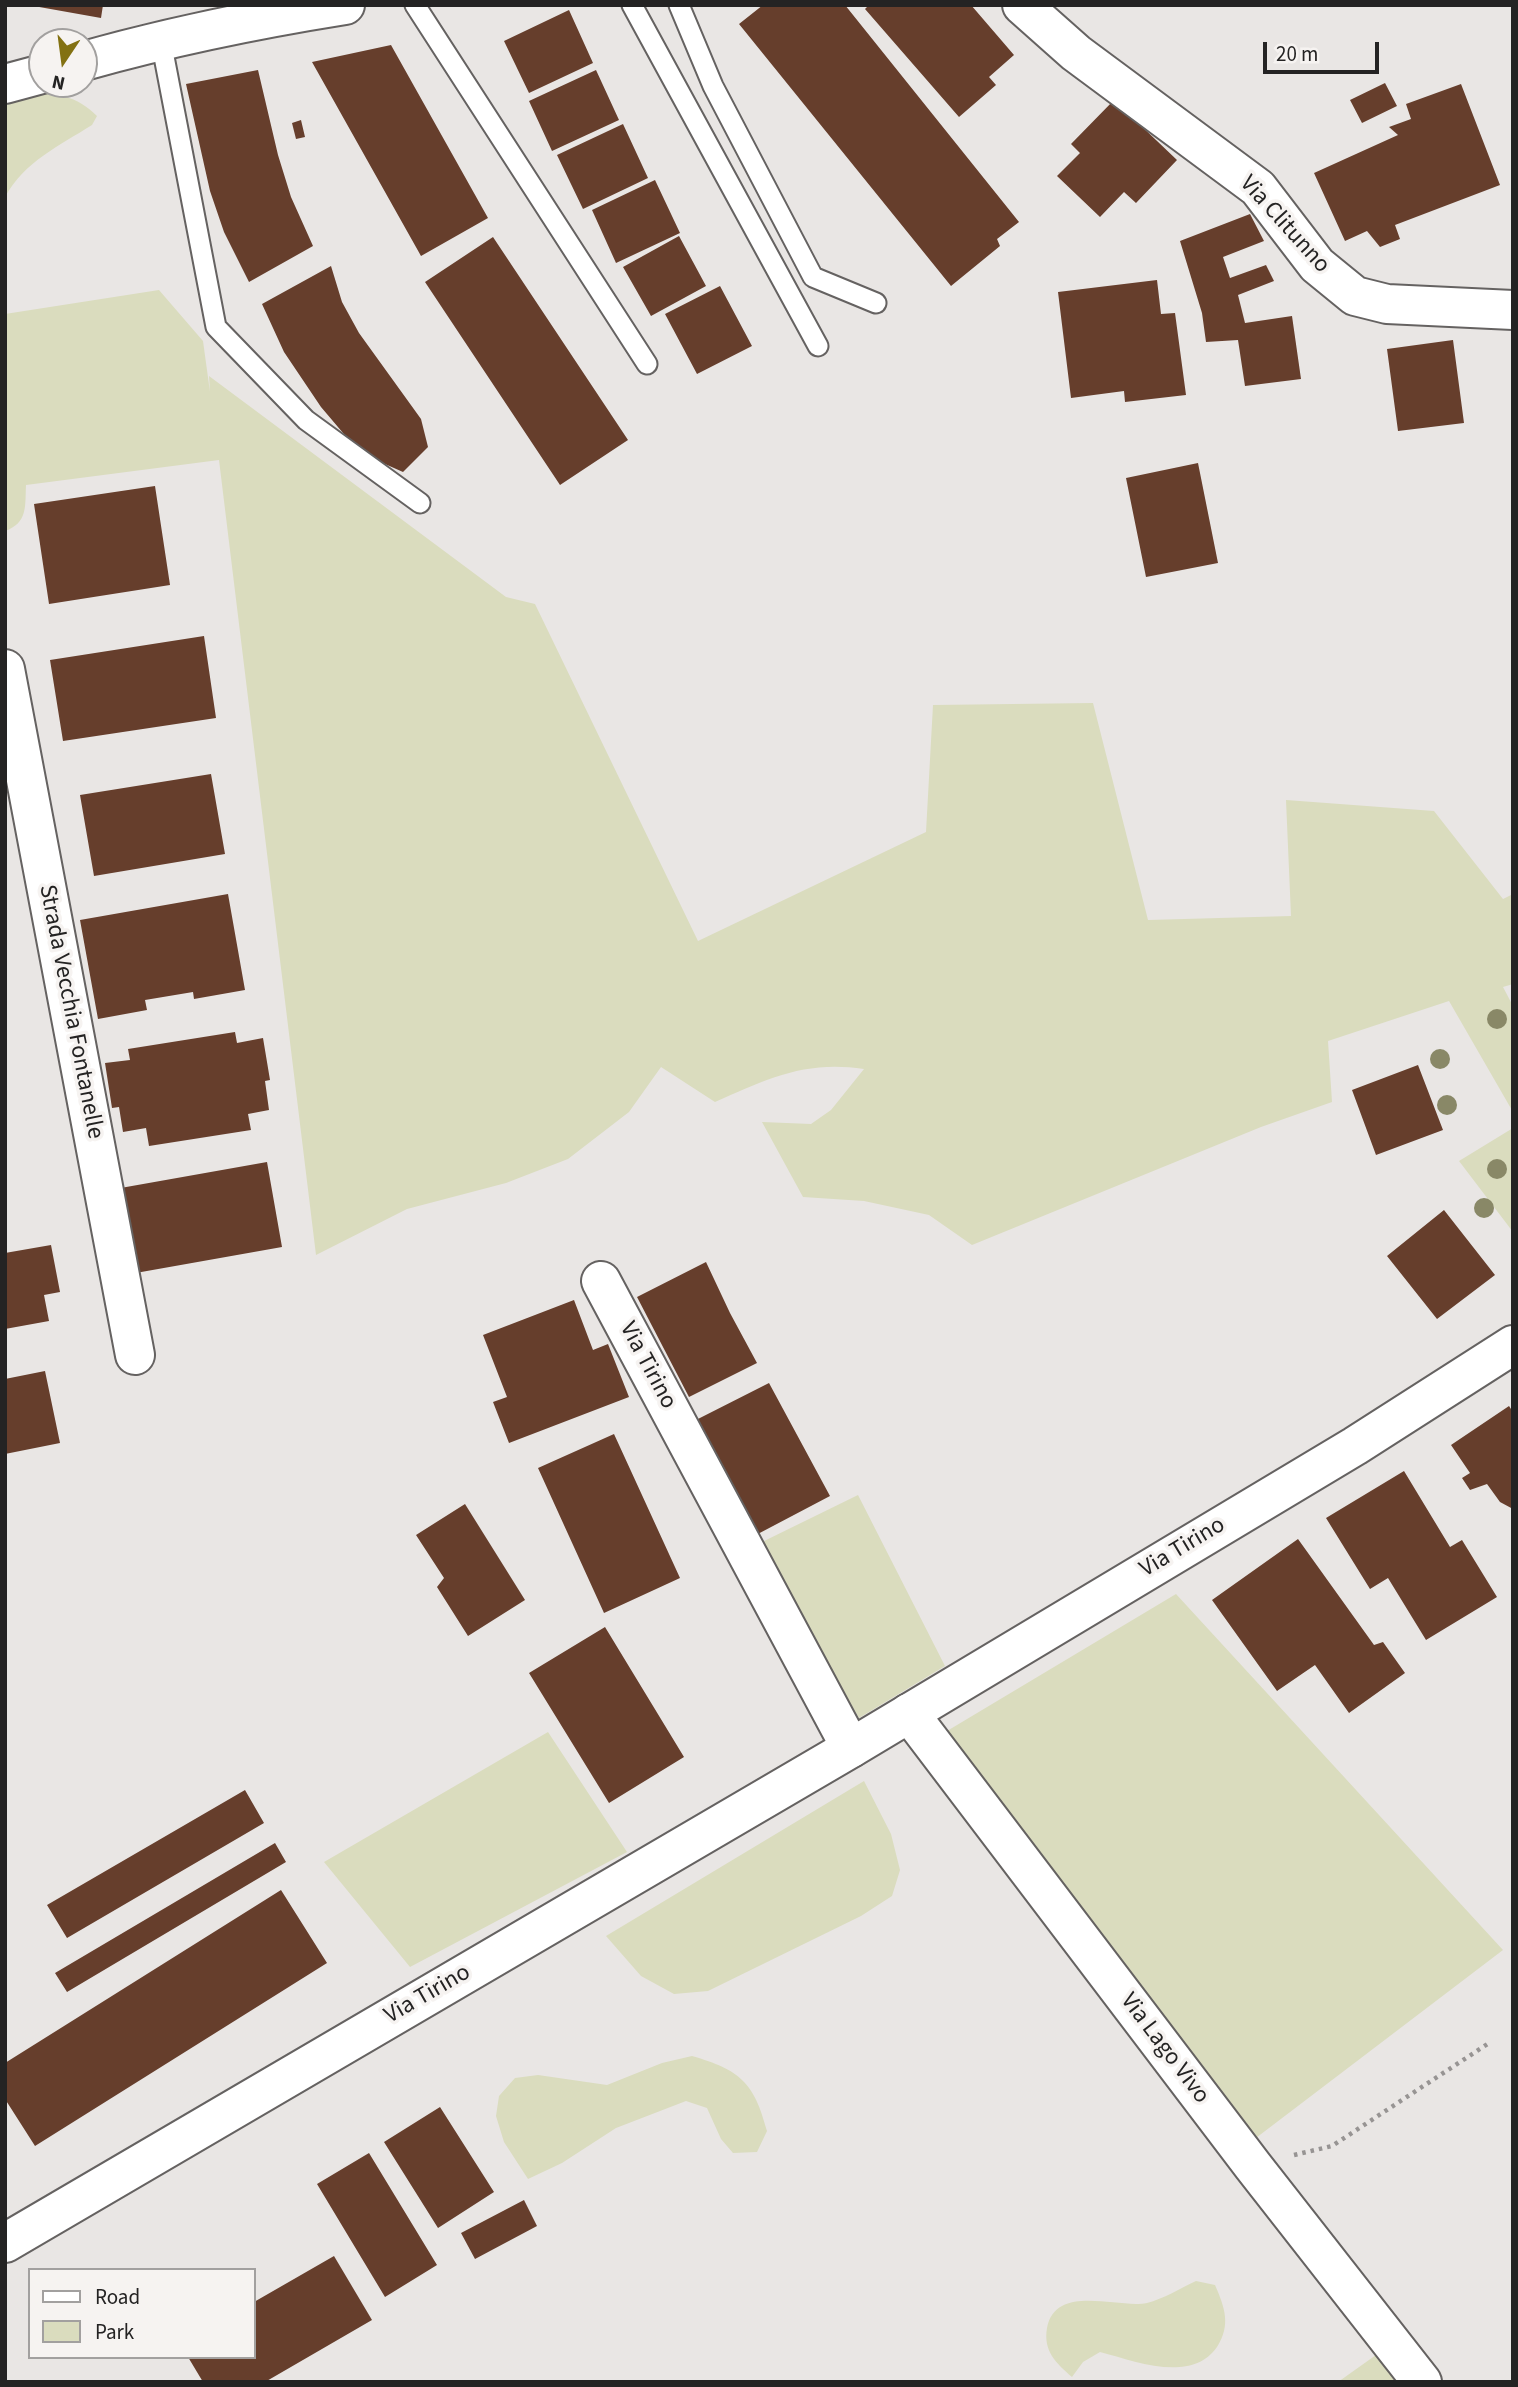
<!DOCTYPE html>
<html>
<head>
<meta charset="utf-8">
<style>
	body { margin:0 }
	#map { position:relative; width:1518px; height:2387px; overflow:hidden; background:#e9e6e4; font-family:"Source Sans 3",sans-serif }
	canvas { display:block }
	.frame { position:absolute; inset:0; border:7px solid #242323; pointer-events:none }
	.legend { position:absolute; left:28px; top:2268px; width:228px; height:91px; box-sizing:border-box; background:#f6f3f1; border:2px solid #a2a09f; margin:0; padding:9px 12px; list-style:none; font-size:21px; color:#242323 }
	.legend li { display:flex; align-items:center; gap:14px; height:35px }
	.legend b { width:35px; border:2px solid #a2a09f }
	.north { position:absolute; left:28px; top:28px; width:70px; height:70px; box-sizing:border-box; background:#f6f3f1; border:2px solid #a2a09f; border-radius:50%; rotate:193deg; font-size:19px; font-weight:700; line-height:28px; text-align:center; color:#242323 }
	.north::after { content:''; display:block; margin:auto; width:24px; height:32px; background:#837112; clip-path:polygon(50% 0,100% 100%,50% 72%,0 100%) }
	.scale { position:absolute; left:1263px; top:42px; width:116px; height:32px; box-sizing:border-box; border:4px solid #242323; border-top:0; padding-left:9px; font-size:21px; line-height:24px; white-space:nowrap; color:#242323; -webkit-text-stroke:5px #f6f3f1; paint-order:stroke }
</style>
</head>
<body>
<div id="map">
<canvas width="1518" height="2387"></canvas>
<div class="frame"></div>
<ul class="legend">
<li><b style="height:9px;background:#fff"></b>Road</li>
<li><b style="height:19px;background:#dadcbe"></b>Park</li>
</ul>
<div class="north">N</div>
<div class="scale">20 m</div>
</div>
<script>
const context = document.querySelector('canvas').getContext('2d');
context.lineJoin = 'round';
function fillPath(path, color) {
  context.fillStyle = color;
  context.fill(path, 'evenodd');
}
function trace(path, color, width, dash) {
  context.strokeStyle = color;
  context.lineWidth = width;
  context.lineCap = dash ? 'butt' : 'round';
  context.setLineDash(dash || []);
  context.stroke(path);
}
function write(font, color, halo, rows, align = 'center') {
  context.font = font + ' "Source Sans 3",sans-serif';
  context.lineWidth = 7;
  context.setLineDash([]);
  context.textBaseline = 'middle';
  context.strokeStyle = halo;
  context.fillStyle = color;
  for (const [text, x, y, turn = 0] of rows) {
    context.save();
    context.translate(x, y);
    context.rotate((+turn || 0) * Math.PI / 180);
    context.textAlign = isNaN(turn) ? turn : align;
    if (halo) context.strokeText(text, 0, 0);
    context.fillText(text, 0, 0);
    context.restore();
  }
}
fillPath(new Path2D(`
	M 30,93 C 58,94 76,95 97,116 L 92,125 C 59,146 25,161 5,197 L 5,98 Z
	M 159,290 L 203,341 L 210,392 L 209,376 L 506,597 L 535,604 L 698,941 L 926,832 L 933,705 L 1093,703 L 1148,920 L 1291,916 L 1286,800 L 1434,811 L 1503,899 L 1513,894 L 1513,984 L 1503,987 L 1513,1006 L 1513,1112 L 1449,1001 L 1328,1041 L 1332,1102 L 1261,1127 L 972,1245 L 929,1215 L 864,1201 L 803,1197 L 762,1122 L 811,1124 L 831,1110 L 864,1069 C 805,1060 767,1079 715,1102 L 661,1067 L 629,1112 L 568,1159 L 506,1183 L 407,1209 L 316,1255 L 219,460 L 26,485 C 25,506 28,523 5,531 L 5,314 Z
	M 1513,1128 L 1513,1232 L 1459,1161 Z
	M 858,1495 L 945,1666 L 859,1718 L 758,1544 Z
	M 1176,1594 L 1503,1950 L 1248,2144 L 947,1731 Z
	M 548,1732 L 627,1852 L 410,1967 L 324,1862 Z
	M 864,1781 L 891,1834 L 900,1870 L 892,1896 L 861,1916 L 708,1991 L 674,1994 L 641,1976 L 606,1936 Z
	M 692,2056 C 740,2070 754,2082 767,2131 L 757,2152 L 733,2153 L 721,2139 L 707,2108 L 686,2101 L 616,2128 L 562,2163 L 528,2179 L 504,2142 L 496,2116 L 499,2096 L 515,2078 L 538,2075 L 607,2085 L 662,2063 Z
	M 1196,2281 L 1215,2285 C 1225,2308 1231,2325 1217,2347 C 1191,2384 1135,2361 1100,2352 L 1083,2362 L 1072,2377 C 1056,2363 1043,2351 1047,2328 C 1056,2283 1118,2309 1147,2303 C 1163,2299 1181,2288 1196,2281 Z
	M 1376,2355 L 1397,2382 L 1338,2382 Z`), '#dadcbe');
fillPath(new Path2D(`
	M 28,5 L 103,5 L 101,18 Z
	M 763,5 L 845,5 L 1019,222 L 997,239 L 1000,246 L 951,286 L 739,24 Z
	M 869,5 L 971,5 L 1014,55 L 989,77 L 996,85 L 959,117 L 865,9 Z
	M 569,10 L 593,63 L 529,93 L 504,41 Z
	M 391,45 L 488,218 L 421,256 L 312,62 Z
	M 258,70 L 278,155 L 291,197 L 313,246 L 249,282 L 224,232 L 210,191 L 186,84 Z
	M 596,70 L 619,120 L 552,151 L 529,101 Z
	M 1385,83 L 1397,106 L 1362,123 L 1350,100 Z
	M 1461,84 L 1500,185 L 1395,225 L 1400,239 L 1380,247 L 1367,231 L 1345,241 L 1314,173 L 1398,135 L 1389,127 L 1411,119 L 1406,104 Z
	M 1114,100 L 1177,160 L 1136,203 L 1124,192 L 1100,217 L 1057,176 L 1080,153 L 1071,144 Z
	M 301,120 L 305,137 L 296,139 L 292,123 Z
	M 623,124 L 648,178 L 583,209 L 557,155 Z
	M 655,180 L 680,233 L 616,263 L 592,210 Z
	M 1250,214 L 1264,241 L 1223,257 L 1230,278 L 1266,265 L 1274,281 L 1238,295 L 1245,323 L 1292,316 L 1301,379 L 1245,386 L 1238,340 L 1206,342 L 1202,313 L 1180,241 Z
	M 679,236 L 706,286 L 651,316 L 623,267 Z
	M 493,237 L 628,440 L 560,485 L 425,282 Z
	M 331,266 L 342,302 L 359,333 L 421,419 L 428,447 L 403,472 L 360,453 L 321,407 L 284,352 L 262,304 Z
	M 1157,280 L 1161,314 L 1175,313 L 1186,395 L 1125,402 L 1124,391 L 1071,398 L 1058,292 Z
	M 720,286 L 752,346 L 697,374 L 665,314 Z
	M 1453,340 L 1464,423 L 1398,431 L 1387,349 Z
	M 1198,463 L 1218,563 L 1146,577 L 1126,478 Z
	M 155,486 L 170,585 L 49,604 L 34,504 Z
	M 204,636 L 216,718 L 63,741 L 50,660 Z
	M 211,774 L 225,854 L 94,876 L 80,795 Z
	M 228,894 L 245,990 L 194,999 L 193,992 L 145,1000 L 147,1010 L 98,1019 L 80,920 Z
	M 235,1032 L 237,1043 L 263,1038 L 270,1080 L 265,1081 L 269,1110 L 248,1114 L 251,1130 L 149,1146 L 146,1128 L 123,1132 L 119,1107 L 112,1108 L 105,1063 L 130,1060 L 128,1049 Z
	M 1418,1065 L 1443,1130 L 1376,1155 L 1352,1090 Z
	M 267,1162 L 282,1247 L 130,1274 L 115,1189 Z
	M 1444,1210 L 1495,1275 L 1437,1319 L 1387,1256 Z
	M 51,1245 L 60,1292 L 44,1295 L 49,1321 L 5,1329 L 5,1253 Z
	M 706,1262 L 730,1313 L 757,1363 L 689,1397 L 637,1297 Z
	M 574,1300 L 593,1350 L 608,1344 L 629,1397 L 509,1443 L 493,1402 L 507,1397 L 483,1335 Z
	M 45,1371 L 60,1443 L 5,1454 L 5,1379 Z
	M 769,1383 L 830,1496 L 754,1536 L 692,1422 Z
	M 1509,1406 L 1513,1412 L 1513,1509 L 1500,1502 L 1487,1484 L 1470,1490 L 1462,1478 L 1470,1473 L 1451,1445 Z
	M 614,1434 L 680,1578 L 604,1613 L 538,1468 Z
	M 1404,1471 L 1450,1547 L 1462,1540 L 1497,1597 L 1426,1640 L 1388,1578 L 1370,1589 L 1326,1518 Z
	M 465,1504 L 525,1600 L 468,1636 L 437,1587 L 444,1578 L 416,1535 Z
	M 1298,1539 L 1374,1645 L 1383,1642 L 1405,1673 L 1349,1713 L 1315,1665 L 1277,1691 L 1212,1600 Z
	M 605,1627 L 684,1757 L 609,1803 L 529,1673 Z
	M 245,1790 L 264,1823 L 67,1938 L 47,1905 Z
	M 275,1843 L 286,1862 L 67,1992 L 55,1973 Z
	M 281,1890 L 327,1963 L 35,2146 L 5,2099 L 5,2063 Z
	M 440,2107 L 494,2192 L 438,2228 L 384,2142 Z
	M 369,2153 L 437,2265 L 385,2297 L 317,2184 Z
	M 524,2200 L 537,2226 L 475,2259 L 461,2233 Z
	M 334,2256 L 372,2320 L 265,2382 L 203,2382 L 188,2357 L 254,2357 L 254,2302 Z`), '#663e2c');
const service = new Path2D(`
	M 415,5 L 647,364
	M 632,5 L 818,346
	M 679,5 L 713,86 L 813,277 L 876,303
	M 161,41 L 216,327 L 306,420 L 420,503`);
const minor = new Path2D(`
	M 1022,5 L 1076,53 L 1258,188 L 1317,265 L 1355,296 L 1387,304 L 1513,310
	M 84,61 C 169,37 257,19 345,5
	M 5,84 L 42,74
	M 5,669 L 135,1355
	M 601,1281 L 851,1748
	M 909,1713 L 1253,2166 L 1422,2382`);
const tertiary = new Path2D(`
	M 5,2243 L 851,1748 L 1355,1446 L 1513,1345`);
trace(service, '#656261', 23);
trace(minor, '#656261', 42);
trace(tertiary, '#656261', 42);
trace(new Path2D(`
	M 1294,2155 L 1332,2146 L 1489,2043`), '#979493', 4.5, [3.5, 5]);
trace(service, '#fff', 19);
trace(minor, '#fff', 38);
trace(tertiary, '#fff', 38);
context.fillStyle = '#898867';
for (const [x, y] of [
	[1497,1019],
	[1440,1059],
	[1447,1105],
	[1497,1169],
	[1484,1208]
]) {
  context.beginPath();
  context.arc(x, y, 10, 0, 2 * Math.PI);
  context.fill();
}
write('24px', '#242323', '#f6f3f1', [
	["Via Clitunno",1284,225,48],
	["Strada Vecchia Fontanelle",70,1012,79],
	["Via Tirino",647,1366,62],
	["Via Tirino",1183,1548,-31],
	["Via Tirino",428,1995,-30],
	["Via Lago Vivo",1164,2049,53]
]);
</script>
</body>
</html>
